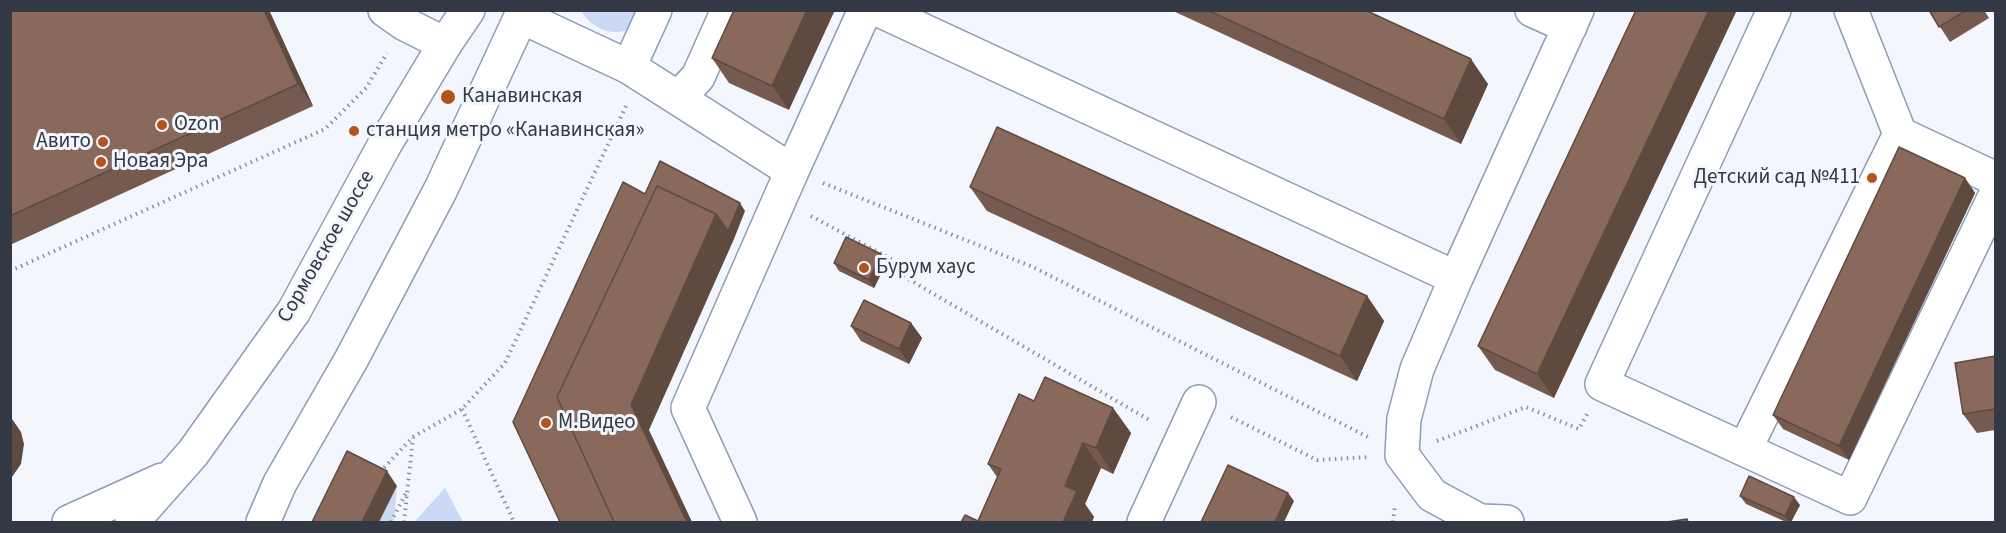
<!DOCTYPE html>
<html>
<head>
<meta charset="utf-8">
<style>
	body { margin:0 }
	#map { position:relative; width:2006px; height:533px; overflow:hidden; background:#f3f6fd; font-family:"Source Sans 3",sans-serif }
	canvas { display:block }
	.frame { position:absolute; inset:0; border:12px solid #323844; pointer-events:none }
</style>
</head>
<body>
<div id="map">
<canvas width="2006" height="533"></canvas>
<div class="frame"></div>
</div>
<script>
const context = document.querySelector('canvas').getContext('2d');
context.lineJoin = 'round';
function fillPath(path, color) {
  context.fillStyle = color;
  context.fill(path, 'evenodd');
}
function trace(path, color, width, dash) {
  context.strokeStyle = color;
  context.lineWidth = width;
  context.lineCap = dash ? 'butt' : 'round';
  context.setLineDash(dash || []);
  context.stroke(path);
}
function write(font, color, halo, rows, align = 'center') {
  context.font = font + ' "Source Sans 3",sans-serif';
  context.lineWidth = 6;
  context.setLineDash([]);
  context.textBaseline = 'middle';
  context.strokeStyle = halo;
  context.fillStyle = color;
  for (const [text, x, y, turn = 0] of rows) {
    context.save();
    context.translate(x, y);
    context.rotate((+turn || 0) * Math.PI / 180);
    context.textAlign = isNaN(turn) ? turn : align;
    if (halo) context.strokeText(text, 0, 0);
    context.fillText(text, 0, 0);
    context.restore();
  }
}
fillPath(new Path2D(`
	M 581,11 L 646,11 C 632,41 598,37 581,11 Z
	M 397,486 L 394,522 L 379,522 Z
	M 445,488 L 463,522 L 414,522 Z`), '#cad9f6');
const minor = new Path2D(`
	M 385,10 L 405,24 L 445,44
	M 879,10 L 1456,278 L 1417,369 L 1404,419 L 1402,455 L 1432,495 L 1480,521 L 1507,522
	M 1532,10 L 1570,27
	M 1774,10 L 1602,384 L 1850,498 L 1996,194
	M 1851,10 L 1900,134 L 1996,179
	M 522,17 L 629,67 L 792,171 L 865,10
	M 629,67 L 655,10
	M 679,97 L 698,77 L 728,10
	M 1456,278 L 1577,10
	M 1745,449 L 1900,134
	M 740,522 L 688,408 L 792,171
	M 1144,522 L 1199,402`);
const major = new Path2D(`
	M 69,522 L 162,480
	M 132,522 L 193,453 L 294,311 L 385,144 L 445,44 L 468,10
	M 263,522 L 280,483 L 351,360 L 441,189 L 524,10`);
trace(minor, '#8e9cb8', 36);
trace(major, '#8e9cb8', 36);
trace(new Path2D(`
	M 823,183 L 1033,267 L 1368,437
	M 811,216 L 900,264 L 903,276 L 1151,421
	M 10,271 L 325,129 L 366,88 L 387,53
	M 462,409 L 514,522
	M 1231,417 L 1317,460 L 1369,457
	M 1437,441 L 1526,407 L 1579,429 L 1587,414
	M 380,472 L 413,437 L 462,409 L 505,363 L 626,106
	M 391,522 L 406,493
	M 404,522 L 413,438
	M 1393,522 L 1395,505`), '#8c909a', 4, [1.5, 4.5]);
trace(minor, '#fff', 33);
trace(major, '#fff', 33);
fillPath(new Path2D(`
	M 10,10 L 269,10 L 313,106 L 10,245 Z
	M 734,10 L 789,110 L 729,83 L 712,58 Z
	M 1171,10 L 1365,10 L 1488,84 L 1461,144 Z
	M 1636,10 L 1554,398 L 1495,370 L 1478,346 Z
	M 1929,10 L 1984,10 L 1989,18 L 1950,42 Z
	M 1965,178 L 1975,193 L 1849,460 L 1783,429 L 1773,415 Z
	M 970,187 L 1367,296 L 1384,321 L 1357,381 L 987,211 Z
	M 887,262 L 874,288 L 839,271 L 834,263 Z
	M 911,323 L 922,338 L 909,364 L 861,341 L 851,326 Z
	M 1995,356 L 1995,430 L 1977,433 L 1963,414 Z
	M 1034,401 L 1113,408 L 1131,433 L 1113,474 L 1101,468 L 1085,504 L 1094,517 L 978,521 L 997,477 L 988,464 Z
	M 1740,496 L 1800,505 L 1791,522 L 1786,522 L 1746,504 Z`), '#755a4f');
fillPath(new Path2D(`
	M 264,10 L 269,10 L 313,106 L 298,84 Z
	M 807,10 L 835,10 L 789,110 L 772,86 Z
	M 1709,10 L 1737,10 L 1554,398 L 1537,374 Z
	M 1471,59 L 1488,84 L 1461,144 L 1444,119 Z
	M 1965,178 L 1975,193 L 1849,460 L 1839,446 Z
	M 740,203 L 745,211 L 734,239 L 649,430 L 692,522 L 687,522 L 631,405 L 716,214 Z
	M 881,254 L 887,262 L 874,288 L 869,280 Z
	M 1367,296 L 1384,321 L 1357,381 L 1340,356 Z
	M 911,323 L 922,338 L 909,364 L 899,349 Z
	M 1113,408 L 1131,433 L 1113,474 L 1096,448 Z
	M 10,416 L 21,432 L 24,444 L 21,464 L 12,477 L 10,475 L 10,449 L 13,429 Z
	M 1083,443 L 1101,468 L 1085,504 L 1094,517 L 1092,522 L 1063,522 L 1065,486 Z
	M 387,471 L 397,486 L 379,522 L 362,522 Z
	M 1288,493 L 1294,501 L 1284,522 L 1275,522 Z
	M 1794,497 L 1800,505 L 1791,522 L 1789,522 L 1785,516 Z`), '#5f4a40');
const building = new Path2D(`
	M 10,10 L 264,10 L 298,84 L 10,216 Z
	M 734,10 L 807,10 L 772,86 L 712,58 Z
	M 1207,10 L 1365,10 L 1471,59 L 1444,119 Z
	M 1636,10 L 1709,10 L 1537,374 L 1478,346 Z
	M 1929,10 L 1967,10 L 1939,27 Z
	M 997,127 L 1367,296 L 1340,356 L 970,187 Z
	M 1899,147 L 1965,178 L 1839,446 L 1773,415 Z
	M 660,161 L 740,203 L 728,231 L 716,214 L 657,186 L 557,397 L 614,522 L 560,522 L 513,422 L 623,182 L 645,194 Z
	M 657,186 L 716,214 L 631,405 L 687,522 L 614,522 L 557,397 Z
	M 846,237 L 881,254 L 869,280 L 834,263 Z
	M 864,300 L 911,323 L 899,349 L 851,326 Z
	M 1995,356 L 1995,409 L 1963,414 L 1955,363 Z
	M 1045,377 L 1113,408 L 1096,448 L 1083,443 L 1065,486 L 1077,491 L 1063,522 L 961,522 L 965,515 L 978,521 L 1001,469 L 988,464 L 1019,394 L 1034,401 Z
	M 10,417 L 13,429 L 10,449 Z
	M 347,451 L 387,471 L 362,522 L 312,522 Z
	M 1228,465 L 1288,493 L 1275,522 L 1201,522 Z
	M 1749,476 L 1794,497 L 1785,516 L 1740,496 Z
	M 1687,519 L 1688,522 L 1667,522 Z`);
fillPath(building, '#88695c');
trace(building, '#5f4a40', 1.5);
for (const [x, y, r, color] of [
	[448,97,8,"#b6531c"],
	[162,125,6,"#b6531c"],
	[354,131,6,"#b6531c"],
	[103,142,6,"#b6531c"],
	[101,162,6,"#b6531c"],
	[1872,178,6,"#b6531c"],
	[864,268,6,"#b6531c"],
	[546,423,6,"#b6531c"]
]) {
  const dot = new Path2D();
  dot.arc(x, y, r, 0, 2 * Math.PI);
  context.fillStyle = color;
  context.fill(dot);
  trace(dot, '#f3f6fd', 2);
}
write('21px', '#323844', '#f3f6fd', [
	["Канавинская",462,97],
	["Ozon",174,125],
	["станция метро «Канавинская»",366,131],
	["Авито",91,142,"right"],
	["Новая Эра",113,162],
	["Детский сад №411",1860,178,"right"],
	["Бурум хаус",876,268],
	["М.Видео",558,423]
], 'left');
write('21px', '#323844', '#f3f6fd', [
	["Сормовское шоссе",327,247,-60]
]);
</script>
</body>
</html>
